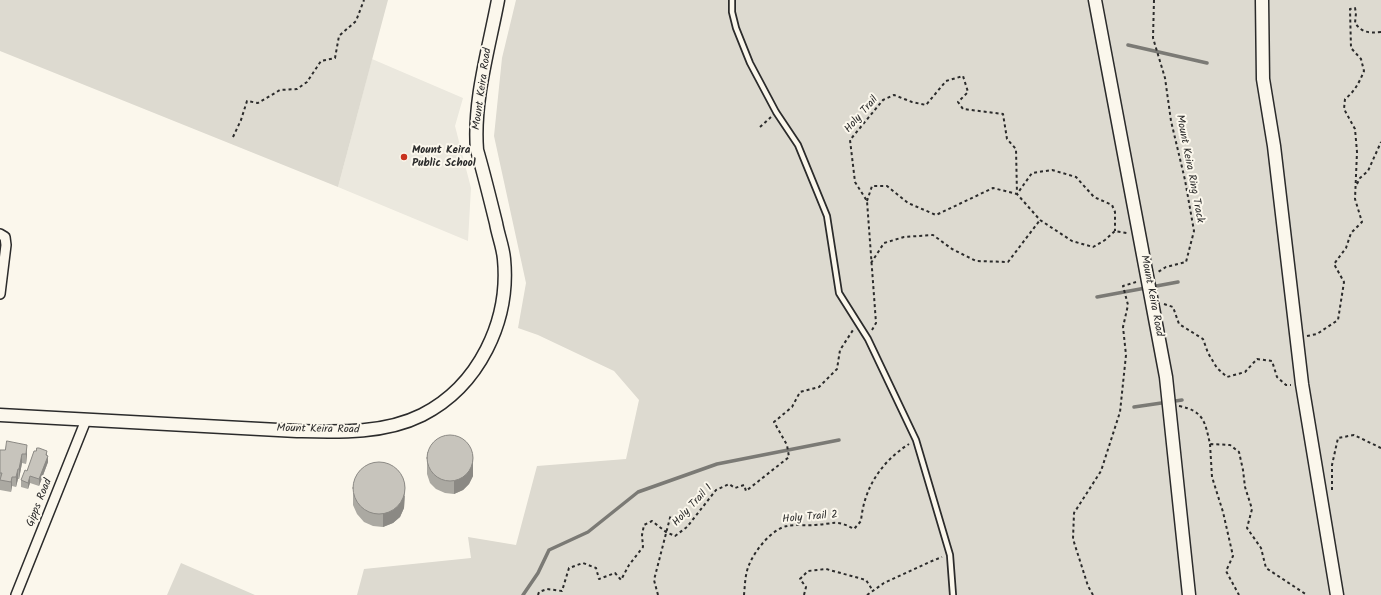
<!DOCTYPE html>
<html>
<head>
<meta charset="utf-8">
<style>
	body { margin:0 }
	canvas { display:block; background:#fbf7ec }
</style>
</head>
<body>
<canvas width="1381" height="595"></canvas>
<script>
const context = document.querySelector('canvas').getContext('2d');
context.lineJoin = 'round';
function fillPath(path, color) {
  context.fillStyle = color;
  context.fill(path, 'evenodd');
}
function trace(path, color, width, dash) {
  context.strokeStyle = color;
  context.lineWidth = width;
  context.lineCap = dash ? 'butt' : 'round';
  context.setLineDash(dash || []);
  context.stroke(path);
}
function write(font, color, halo, rows, align = 'center') {
  context.font = font + ' Kalam,sans-serif';
  context.lineWidth = 4;
  context.setLineDash([]);
  context.textBaseline = 'middle';
  context.strokeStyle = halo;
  context.fillStyle = color;
  for (const [text, x, y, turn = 0] of rows) {
    context.save();
    context.translate(x, y);
    context.rotate((+turn || 0) * Math.PI / 180);
    context.textAlign = isNaN(turn) ? turn : align;
    if (halo) context.strokeText(text, 0, 0);
    context.fillText(text, 0, 0);
    context.restore();
  }
}
fillPath(new Path2D(`
	M 372,59 L 463,98 L 455,126 L 471,188 L 468,241 L 338,187 Z`), '#ebe8de');
fillPath(new Path2D(`
	M 0,0 L 388,0 L 338,187 L 0,51 Z
	M 516,0 L 1381,0 L 1381,595 L 357,595 L 364,569 L 471,558 L 468,537 L 516,545 L 537,466 L 626,459 L 639,400 L 614,371 L 538,335 L 518,328 L 526,283 L 494,136 L 502,58 Z
	M 181,563 L 255,595 L 167,595 Z`), '#dddad0');
trace(new Path2D(`
	M 1128,45 L 1207,63
	M 1097,297 L 1178,282
	M 1134,407 L 1182,400
	M 523,595 L 538,573 L 549,550 L 588,532 L 638,492 L 717,464 L 839,440`), '#7b7a75', 3.5);
const service = new Path2D(`
	M 732,0 L 732,12 L 736,28 L 750,63 L 776,112 L 798,145 L 827,216 L 839,293 L 868,339 L 916,440 L 950,555 L 953,595`);
const minor = new Path2D(`
	M 0,234 L 5,237 L 6,245 L 0,294
	M 16,595 L 86,420`);
const secondary = new Path2D(`
	M 1095,0 L 1166,377 L 1189,595
	M 1262,0 L 1263,79 L 1274,146 L 1302,384 L 1337,595
	M 0,415 L 297,431 C 338,432 384,434 422,415 C 479,386 510,321 504,259 C 503,247 498,235 496,223 C 490,199 484,174 477,150 C 473,101 489,48 498,0`);
trace(service, '#2b2b2b', 8);
trace(minor, '#2b2b2b', 12);
trace(secondary, '#2b2b2b', 15);
trace(new Path2D(`
	M 1154,0 L 1153,38 L 1165,78 L 1171,121 L 1185,180 L 1194,231 L 1186,262 L 1166,267 L 1158,272
	M 760,127 L 771,117
	M 233,137 L 241,120 L 247,101 L 258,103 L 280,90 L 297,89 L 307,82 L 321,61 L 335,58 L 339,36 L 356,21 L 364,0
	M 1357,184 L 1360,178 L 1368,171 L 1381,142
	M 867,201 L 872,186 L 887,186 L 908,203 L 936,215 L 993,188 L 1017,194 L 1032,173 L 1052,170 L 1076,177 L 1094,197 L 1112,205 L 1115,212 L 1115,231
	M 871,263 L 884,243 L 904,237 L 933,235 L 952,249 L 976,261 L 1008,262 L 1040,220
	M 1164,304 L 1173,307 L 1179,324 L 1203,339 L 1208,353 L 1217,368 L 1227,377 L 1245,372 L 1257,359 L 1272,361 L 1277,377 L 1286,385 L 1291,385
	M 872,330 L 876,323 L 867,201 L 855,182 L 850,140 L 883,100 L 894,95 L 912,102 L 926,105 L 946,81 L 963,76 L 968,92 L 958,102 L 963,109 L 1003,114 L 1007,139 L 1016,149 L 1017,194 L 1040,220 L 1072,241 L 1093,247 L 1105,240 L 1115,231 L 1127,233
	M 1307,336 L 1317,334 L 1338,320 L 1344,282 L 1334,264 L 1346,248 L 1351,233 L 1362,222 L 1355,199 L 1357,152 L 1355,129 L 1344,109 L 1345,99 C 1355,91 1359,83 1364,71 L 1361,59 L 1351,48 L 1350,9 L 1355,8 L 1356,13 L 1355,23 C 1362,33 1369,33 1381,32
	M 1179,406 C 1204,411 1205,422 1210,444 L 1230,445 L 1239,452 L 1243,470 L 1245,487 L 1252,509 L 1247,528 L 1261,548 L 1266,568 L 1307,595
	M 1210,444 L 1212,477 L 1223,512 L 1233,556 L 1226,571 L 1239,595
	M 1332,490 L 1332,465 L 1338,438 L 1354,435 L 1381,448
	M 538,595 L 539,592 L 547,589 L 562,591 L 569,568 L 583,563 L 596,568 L 599,579 L 615,573 L 621,580 L 629,565 L 643,547 L 642,535 L 644,525 L 652,521 L 666,532 L 675,536 L 687,527 L 716,490 L 729,484 L 735,488 L 744,485 L 746,491 L 789,457 L 787,445 L 774,422 L 792,407 L 800,392 L 819,387 L 837,369 L 840,350 L 853,330
	M 658,595 L 654,580 L 671,514
	M 744,595 C 745,585 745,574 749,565 C 755,550 772,529 787,526 C 795,524 807,526 815,525 C 834,524 836,519 854,529 L 861,521 C 864,488 881,462 909,444
	M 804,595 L 806,587 L 800,579 L 808,571 L 826,569 L 866,580 L 873,591
	M 867,595 L 884,583 L 932,561 L 942,557
	M 1093,595 L 1088,586 L 1073,539 L 1074,513 L 1101,471 L 1120,412 L 1126,355 L 1123,327 L 1128,305 L 1123,286 L 1136,282`), '#2b2b2b', 2, [3, 3]);
trace(service, '#fbf7ec', 4.5);
trace(minor, '#fbf7ec', 9);
trace(secondary, '#fbf7ec', 12);
fillPath(new Path2D(`
	M 0,451 L 27,454 L 26,464 L 22,463 L 19,479 L 18,479 L 16,487 L 12,486 L 11,492 L 0,490 Z
	M 36,451 L 47,455 L 48,462 L 39,486 L 30,483 L 28,489 L 21,487 L 21,480 L 27,471 Z
	M 427,452 L 473,466 L 473,476 L 469,484 L 463,490 L 454,494 L 445,493 L 436,489 L 430,483 L 427,474 Z
	M 353,493 L 405,496 L 404,508 L 400,517 L 393,523 L 383,527 L 373,526 L 364,522 L 357,514 L 353,505 Z`), '#aba9a2');
fillPath(new Path2D(`
	M 27,445 L 27,454 L 26,464 L 26,454 Z
	M 47,451 L 47,457 L 48,456 L 48,462 L 39,486 L 39,479 L 46,455 Z
	M 22,454 L 22,463 L 19,479 L 19,469 Z
	M 473,454 L 473,476 L 469,484 L 463,490 L 454,494 L 454,481 Z
	M 18,469 L 18,479 L 16,487 L 16,477 Z
	M 30,476 L 30,483 L 28,489 L 28,483 Z
	M 12,477 L 12,486 L 11,492 L 11,482 Z
	M 405,484 L 404,508 L 400,517 L 393,523 L 383,527 L 383,514 Z`), '#8b8984');
const building = new Path2D(`
	M427 458a23 23 0 1 1 46 0a23 23 0 1 1-46 0Z
	M 7,441 L 27,445 L 26,454 L 22,454 L 19,469 L 18,469 L 16,477 L 12,477 L 11,482 L 0,480 L 2,473 L 0,473 L 0,450 L 5,450 Z
	M 37,448 L 39,448 L 47,451 L 46,455 L 48,456 L 39,479 L 30,476 L 28,483 L 21,480 L 25,470 L 27,471 L 34,451 L 36,451 Z
	M353 488a26 26 0 1 1 52 0a26 26 0 1 1-52 0Z`);
fillPath(building, '#c7c4bc');
trace(building, '#8b8984', 1);
for (const [x, y, r, color] of [
	[404,157,4,"#c8321e"]
]) {
  const dot = new Path2D();
  dot.arc(x, y, r, 0, 2 * Math.PI);
  context.fillStyle = color;
  context.fill(dot);
  trace(dot, '#fbf7ec', 1.5);
}
write('11px', '#2b2b2b', '#fbf7ec', [
	["Mount Keira Road",483,89,-82],
	["Holy Trail",862,115,-49],
	["Mount Keira Ring Track",1189,169,79],
	["Mount Keira Road",1151,296,79],
	["Mount Keira Road",318,430,1],
	["Gipps Road",40,503,-68],
	["Holy Trail 1",693,506,-47],
	["Holy Trail 2",810,518,-5]
]);
write('bold 11px', '#2b2b2b', '#fbf7ec', [
	["Mount Keira",412,151],
	["Public School",412,164]
], 'left');
</script>
</body>
</html>
